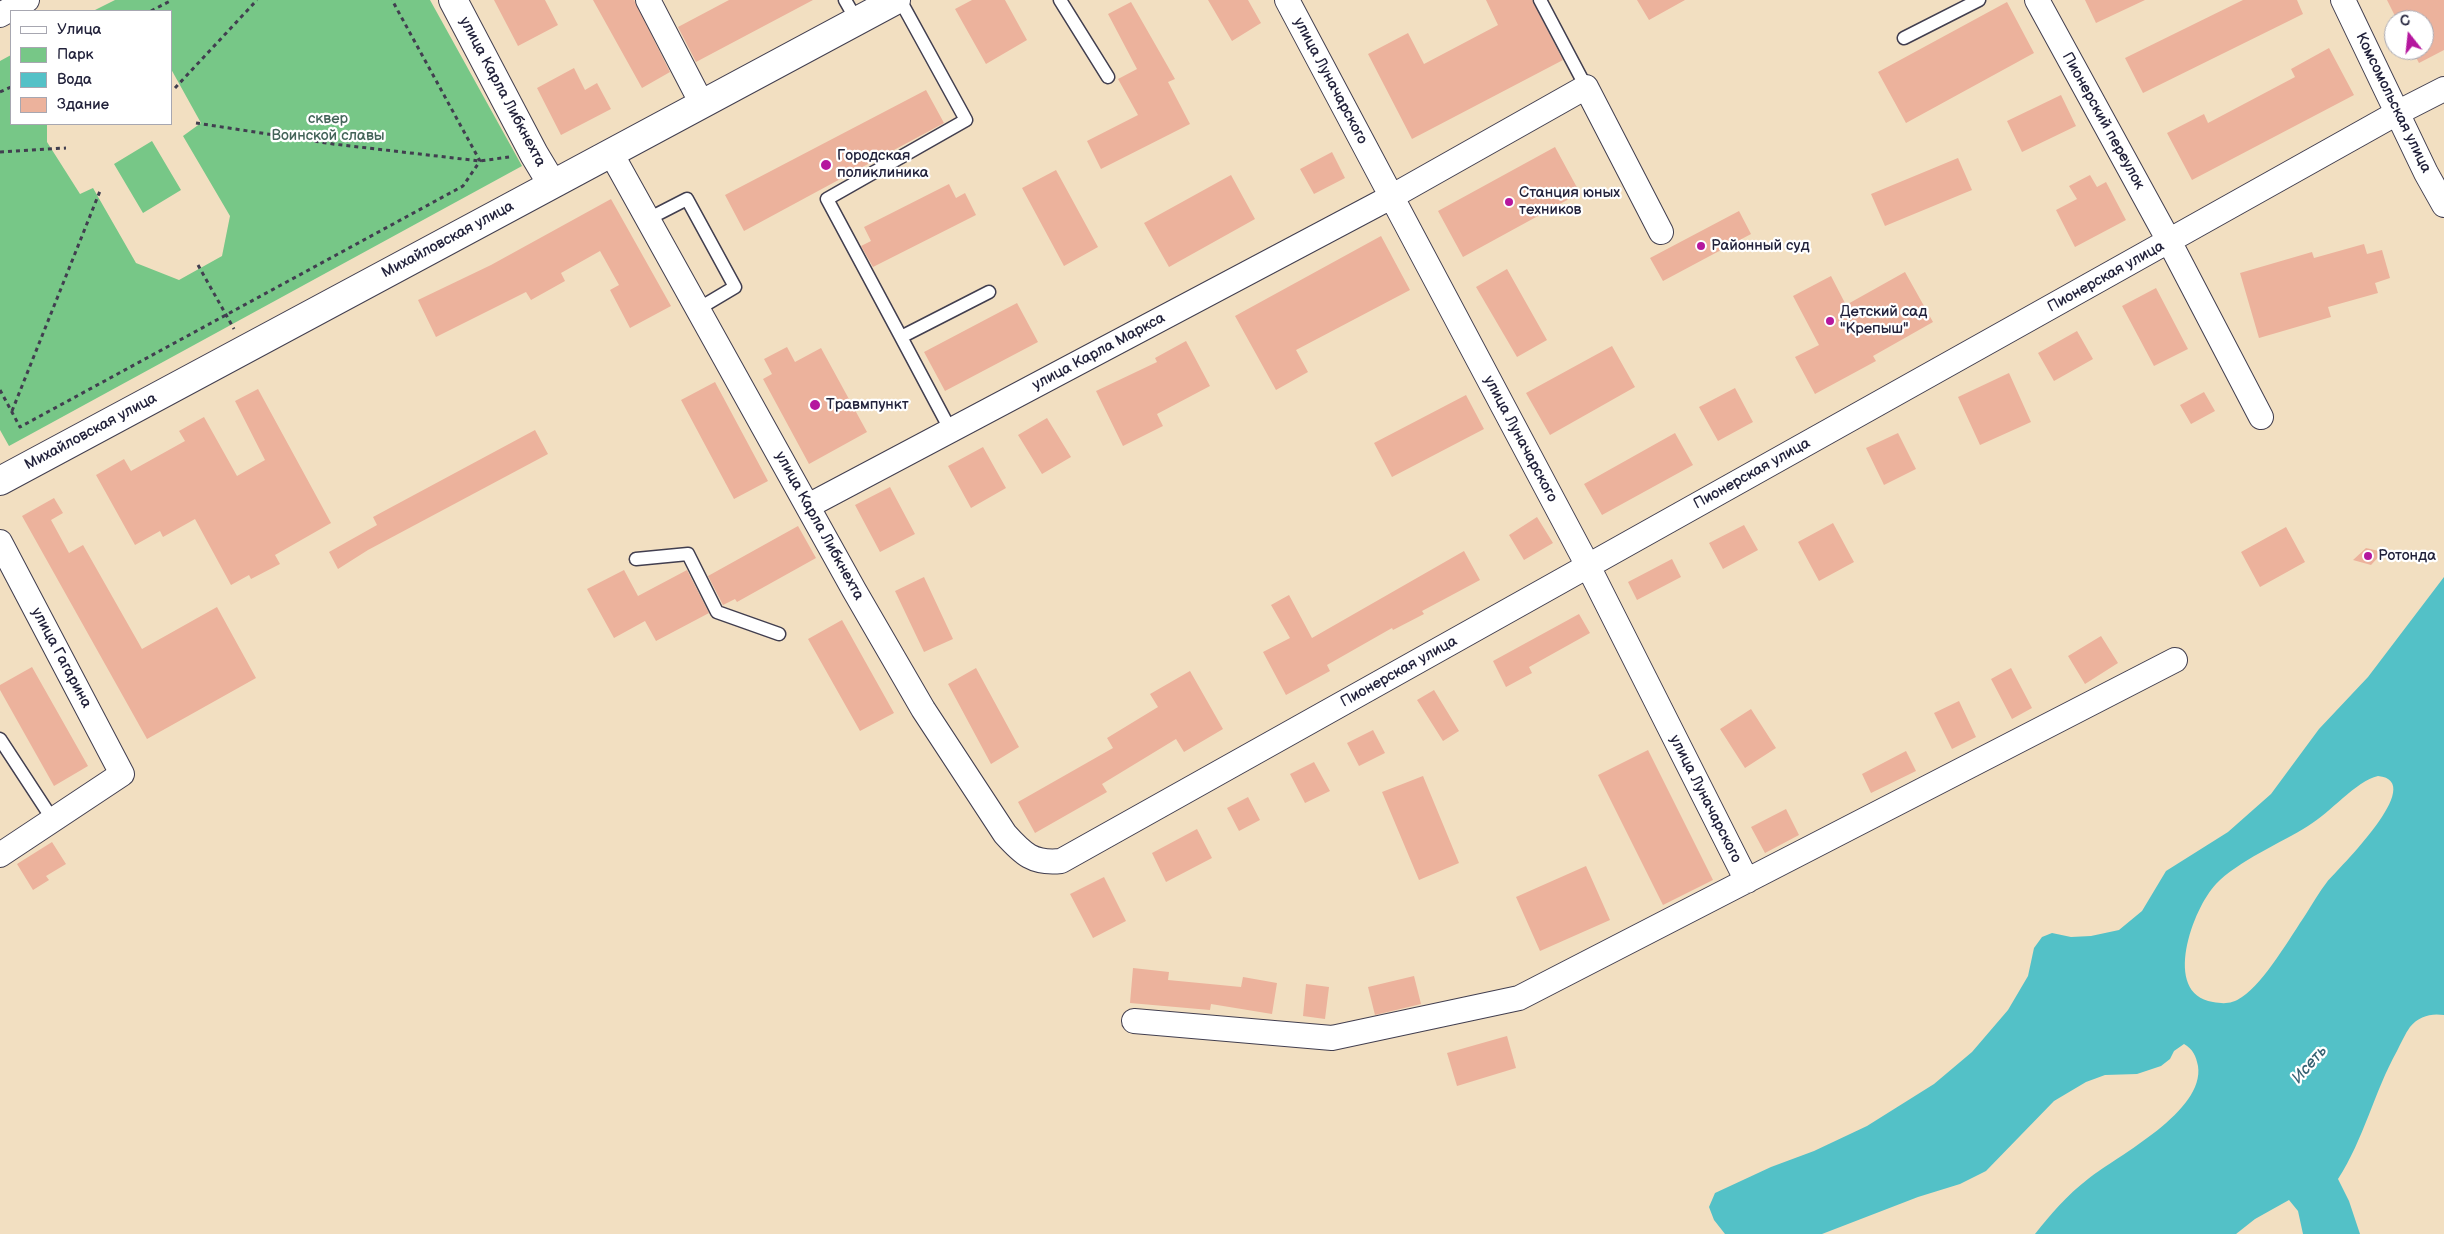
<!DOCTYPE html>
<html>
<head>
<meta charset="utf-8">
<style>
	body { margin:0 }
	#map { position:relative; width:2444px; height:1234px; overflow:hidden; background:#f2dfc1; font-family:"Balsamiq Sans",sans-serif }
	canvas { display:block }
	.legend { position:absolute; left:10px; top:10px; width:162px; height:115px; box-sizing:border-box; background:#fff; border:1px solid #a7a7b1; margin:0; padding:6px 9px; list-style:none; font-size:15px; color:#22223b }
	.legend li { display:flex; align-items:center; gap:10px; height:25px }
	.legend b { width:25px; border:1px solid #a7a7b1 }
	.north { position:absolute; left:2384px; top:10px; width:50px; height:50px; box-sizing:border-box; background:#fff; border:1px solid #a7a7b1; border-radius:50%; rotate:344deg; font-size:14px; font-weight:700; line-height:20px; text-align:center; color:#22223b }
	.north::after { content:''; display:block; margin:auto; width:18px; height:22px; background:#b5179e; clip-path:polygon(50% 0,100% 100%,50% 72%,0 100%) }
</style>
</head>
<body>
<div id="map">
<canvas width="2444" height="1234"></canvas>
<ul class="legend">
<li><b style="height:6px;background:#fff"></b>Улица</li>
<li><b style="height:14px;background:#77c787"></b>Парк</li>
<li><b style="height:14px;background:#53c1c7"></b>Вода</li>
<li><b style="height:14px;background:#ecb29c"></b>Здание</li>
</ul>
<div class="north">С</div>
</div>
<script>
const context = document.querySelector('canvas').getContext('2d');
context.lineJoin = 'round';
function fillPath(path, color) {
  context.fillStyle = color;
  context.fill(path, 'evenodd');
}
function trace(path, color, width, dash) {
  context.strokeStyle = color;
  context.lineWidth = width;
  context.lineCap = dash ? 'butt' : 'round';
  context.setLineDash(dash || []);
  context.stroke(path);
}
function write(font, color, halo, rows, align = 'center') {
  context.font = font + ' "Balsamiq Sans",sans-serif';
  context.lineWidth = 4.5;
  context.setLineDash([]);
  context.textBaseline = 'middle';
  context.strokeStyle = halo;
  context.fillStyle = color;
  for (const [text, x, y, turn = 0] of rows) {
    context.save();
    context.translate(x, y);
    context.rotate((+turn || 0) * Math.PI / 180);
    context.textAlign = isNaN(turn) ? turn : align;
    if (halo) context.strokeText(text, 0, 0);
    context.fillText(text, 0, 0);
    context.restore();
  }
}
fillPath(new Path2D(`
	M 115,0 L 430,0 L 522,166 L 9,446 L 0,430 L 0,61 L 11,55 L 11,124 L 47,124 L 47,142 L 80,194 L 93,188 L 136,263 L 179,280 L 222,256 L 230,216 L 183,136 L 201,123 L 171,69 L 171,11 L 93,11 Z
	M 152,141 L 181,190 L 143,213 L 114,164 Z`), '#77c787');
fillPath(new Path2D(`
	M 2444,577 L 2444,1015 C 2431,1013 2419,1016 2410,1027 C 2405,1034 2401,1043 2397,1051 C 2374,1092 2364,1139 2338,1179 L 2349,1201 L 2360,1234 L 2303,1234 L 2298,1211 L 2289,1200 L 2255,1219 L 2236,1234 L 2035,1234 C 2051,1214 2067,1195 2088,1179 C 2119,1155 2205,1111 2198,1066 C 2196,1056 2193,1049 2184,1044 L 2174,1051 L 2170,1059 L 2161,1066 L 2137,1074 L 2105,1075 L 2086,1082 L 2054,1101 L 1986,1171 L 1960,1184 L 1918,1197 L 1822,1234 L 1725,1234 L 1714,1220 L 1709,1207 L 1715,1193 L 1771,1167 L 1814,1151 L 1867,1126 L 1934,1084 L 1972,1052 L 2008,1010 L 2028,976 L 2034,948 L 2042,937 L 2052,933 L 2071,937 L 2091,936 L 2119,930 L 2142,911 L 2166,871 L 2228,832 L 2271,794 L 2319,729 L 2368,677 ZM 2378,776 C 2429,781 2338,869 2327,882 C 2319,892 2313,903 2306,914 C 2291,936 2264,983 2242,997 C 2232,1004 2224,1004 2213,1002 C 2161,994 2193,908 2216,884 C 2238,861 2281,843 2308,826 C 2330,813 2356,781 2378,776 Z`), '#53c1c7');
fillPath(new Path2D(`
	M 494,0 L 545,0 L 558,25 L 518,46 Z
	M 593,0 L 634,0 L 670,72 L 642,88 Z
	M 729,0 L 813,0 L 696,62 L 678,27 Z
	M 972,0 L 1005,0 L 1027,40 L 986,64 L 955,9 Z
	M 1208,0 L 1248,0 L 1261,23 L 1232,41 Z
	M 1486,0 L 1532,0 L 1563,60 L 1412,139 L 1368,54 L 1408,33 L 1424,64 L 1498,25 Z
	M 1637,0 L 1685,0 L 1649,20 Z
	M 2085,0 L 2145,0 L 2096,23 Z
	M 2243,0 L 2297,0 L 2303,14 L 2143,93 L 2125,58 Z
	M 2387,0 L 2444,0 L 2444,50 L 2419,63 L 2412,50 L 2424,50 L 2424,20 L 2397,20 Z
	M 1131,2 L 1175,79 L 1168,82 L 1190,124 L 1101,169 L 1087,141 L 1138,115 L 1118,79 L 1137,69 L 1108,14 Z
	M 2007,2 L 2034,53 L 1906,123 L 1878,72 Z
	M 2329,48 L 2354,95 L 2192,180 L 2167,133 L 2204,114 L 2208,123 L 2295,77 L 2291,69 Z
	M 574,68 L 585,90 L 597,83 L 611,109 L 561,135 L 537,88 Z
	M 926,90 L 944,123 L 744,231 L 725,195 Z
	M 2061,95 L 2076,126 L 2022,152 L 2007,121 Z
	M 1555,147 L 1580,193 L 1463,257 L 1438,211 Z
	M 1332,152 L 1345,178 L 1314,194 L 1300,169 Z
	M 1958,158 L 1972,190 L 1885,226 L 1871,194 Z
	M 1056,170 L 1098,247 L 1064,266 L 1022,188 Z
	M 1231,175 L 1255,219 L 1169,267 L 1144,223 Z
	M 2090,175 L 2097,187 L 2106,182 L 2126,220 L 2075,247 L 2056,210 L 2077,199 L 2069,186 Z
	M 949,184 L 956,198 L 965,193 L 976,215 L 873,267 L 861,246 L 871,241 L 864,227 Z
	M 611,199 L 671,306 L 630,328 L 610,290 L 619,285 L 600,251 L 561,273 L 565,281 L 531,300 L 526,292 L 436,337 L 418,300 L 491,265 Z
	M 1739,211 L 1751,234 L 1663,281 L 1650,258 Z
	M 1381,236 L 1410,290 L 1296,350 L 1308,372 L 1276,390 L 1235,316 Z
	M 2364,244 L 2367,254 L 2382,250 L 2390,278 L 2375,283 L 2378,293 L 2328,307 L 2331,317 L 2259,338 L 2240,273 L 2312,252 L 2314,258 Z
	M 1507,269 L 1547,340 L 1517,357 L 1476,287 Z
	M 1905,272 L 1933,322 L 1873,356 L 1876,361 L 1815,394 L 1795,357 L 1819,345 L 1793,296 L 1831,276 L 1846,305 Z
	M 2156,288 L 2188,349 L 2154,366 L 2122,306 Z
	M 1017,303 L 1038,342 L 945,391 L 924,352 Z
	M 2077,331 L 2093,359 L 2054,381 L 2038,353 Z
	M 1186,341 L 1210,386 L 1157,414 L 1163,426 L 1123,446 L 1096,391 L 1157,362 L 1155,358 Z
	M 1612,346 L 1635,387 L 1550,435 L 1526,393 Z
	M 787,347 L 795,362 L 821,348 L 867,432 L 809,464 L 763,379 L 772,374 L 764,359 Z
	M 2009,373 L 2031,422 L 1980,445 L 1958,397 Z
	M 715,382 L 768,481 L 734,499 L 681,400 Z
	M 1735,388 L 1753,422 L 1718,441 L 1699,407 Z
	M 258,389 L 331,523 L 275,555 L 280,564 L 251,579 L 249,575 L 231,585 L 195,519 L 163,537 L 160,531 L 135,545 L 96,475 L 124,459 L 131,471 L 185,441 L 179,431 L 204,417 L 237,476 L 265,460 L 235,401 Z
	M 2204,392 L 2215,411 L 2191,424 L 2180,405 Z
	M 1466,395 L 1484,429 L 1392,477 L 1374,443 Z
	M 1047,418 L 1071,457 L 1042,474 L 1018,435 Z
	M 535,430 L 548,454 L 368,550 L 338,569 L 329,552 L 377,525 L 373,517 Z
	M 1675,433 L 1693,465 L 1602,515 L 1584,484 Z
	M 1898,433 L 1916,469 L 1884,485 L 1866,448 Z
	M 983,447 L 1006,488 L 971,508 L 948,466 Z
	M 890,487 L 915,534 L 880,552 L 855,505 Z
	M 54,498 L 63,513 L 51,520 L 69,553 L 83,545 L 142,649 L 217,607 L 256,678 L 147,739 L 22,516 Z
	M 1537,517 L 1553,543 L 1524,560 L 1509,535 Z
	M 1833,523 L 1854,562 L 1819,581 L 1798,542 Z
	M 1744,525 L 1758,550 L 1723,569 L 1709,543 Z
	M 798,526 L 816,558 L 737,602 L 735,599 L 723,605 L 708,576 Z
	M 2286,527 L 2305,562 L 2260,587 L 2241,552 Z
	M 2366,548 L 2383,552 L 2371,565 L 2353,560 Z
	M 1464,551 L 1480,580 L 1422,611 L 1424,614 L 1393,630 L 1392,628 L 1327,665 L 1330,671 L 1286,695 L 1263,652 L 1290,638 L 1271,605 L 1289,595 L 1312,638 Z
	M 1672,559 L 1681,577 L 1637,600 L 1628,582 Z
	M 624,570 L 638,596 L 687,570 L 709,613 L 656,641 L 645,621 L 614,638 L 587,589 Z
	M 924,577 L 953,639 L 924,652 L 895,591 Z
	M 1579,614 L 1590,633 L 1529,667 L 1532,673 L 1506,687 L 1493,661 Z
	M 842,620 L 894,713 L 860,731 L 808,639 Z
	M 2101,636 L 2118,663 L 2085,684 L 2068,656 Z
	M 32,667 L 88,766 L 54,786 L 0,690 L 0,685 Z
	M 976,668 L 1019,747 L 991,764 L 948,684 Z
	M 2011,668 L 2032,708 L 2012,719 L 1991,679 Z
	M 1190,671 L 1223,729 L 1184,752 L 1176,739 L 1102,784 L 1107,792 L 1035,833 L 1018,802 L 1113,748 L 1107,738 L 1158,707 L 1150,694 Z
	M 1434,690 L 1459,731 L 1443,741 L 1417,700 Z
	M 1959,701 L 1976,737 L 1952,749 L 1934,713 Z
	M 1751,709 L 1776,748 L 1745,768 L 1720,729 Z
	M 1373,730 L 1385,753 L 1359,766 L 1347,743 Z
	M 1648,750 L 1713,880 L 1663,905 L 1598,775 Z
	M 1906,751 L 1916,771 L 1871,793 L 1862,774 Z
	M 1314,762 L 1330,791 L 1305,803 L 1290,774 Z
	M 1423,776 L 1459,863 L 1419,880 L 1382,792 Z
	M 1248,797 L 1260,820 L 1239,831 L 1227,808 Z
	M 1786,809 L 1799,835 L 1765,853 L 1751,827 Z
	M 1197,829 L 1212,858 L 1166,882 L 1152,853 Z
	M 52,842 L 66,864 L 46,876 L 49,880 L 33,890 L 17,864 Z
	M 1586,866 L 1610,920 L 1540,951 L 1516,897 Z
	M 1104,877 L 1126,921 L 1093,938 L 1070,894 Z
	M 1133,968 L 1169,972 L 1168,980 L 1241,987 L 1243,977 L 1277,983 L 1272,1014 L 1211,1004 L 1210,1010 L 1130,1003 Z
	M 1414,976 L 1421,1004 L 1375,1015 L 1368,987 Z
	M 1306,984 L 1329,987 L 1325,1019 L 1303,1016 Z
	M 1507,1036 L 1516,1068 L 1457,1086 L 1447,1053 Z`), '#ecb29c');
const lane = new Path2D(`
	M 845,0 L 857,21
	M 900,0 L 966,120 L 827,199 L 901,337
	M 1060,0 L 1108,77
	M 1540,0 L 1586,87
	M 1904,38 L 1979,0
	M 648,219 L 687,199 L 735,287 L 698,309
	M 951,431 L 901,337 L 989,292
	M 636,559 L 688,554 L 717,612 L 779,634
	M 0,739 L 53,820`);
const street = new Path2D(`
	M 648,0 L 702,104
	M 1287,0 L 1588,566 L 1747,881
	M 2037,0 L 2169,241 L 2261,417
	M 2343,0 L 2426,173 L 2444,205
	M 0,15 L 27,0
	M 611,153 L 854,590 L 923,709 L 1005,834 C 1023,854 1033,864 1061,861 L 2397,113 L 2444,89
	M 808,506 L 1391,197 L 1586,87 L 1661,232
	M 0,542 L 122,774 L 0,855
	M 1134,1021 L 1332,1038 L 1519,998 L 2175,660`);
const secondary = new Path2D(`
	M 453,0 L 534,154 L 552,184
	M 0,481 L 896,0`);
trace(lane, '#413e4f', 15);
trace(street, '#413e4f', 26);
trace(secondary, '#413e4f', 30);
trace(new Path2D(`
	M 151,11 L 172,0
	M 175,88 L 257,0
	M 0,92 L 11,87
	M 196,123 L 333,144 L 480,161 L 509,157
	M 0,152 L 66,148
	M 198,265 L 234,329
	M 0,390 L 20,427 L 463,186 L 480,161 L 392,0
	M 12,411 L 100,191`), '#413e4f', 3, [4, 4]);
trace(lane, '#fff', 12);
trace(street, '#fff', 24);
trace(secondary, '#fff', 28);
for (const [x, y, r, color] of [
	[826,165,6,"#b5179e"],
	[1509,202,5,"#b5179e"],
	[1701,246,5,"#b5179e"],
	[1830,321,5,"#b5179e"],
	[815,405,6,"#b5179e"],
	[2368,556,5,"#b5179e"]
]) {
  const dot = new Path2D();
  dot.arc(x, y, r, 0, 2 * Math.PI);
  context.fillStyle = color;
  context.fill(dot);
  trace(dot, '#fff', 2);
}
write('15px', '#22223b', '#fff', [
	["улица Луначарского",1330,81,62],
	["улица Карла Либкнехта",502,92,62],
	["Комсомольская улица",2393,103,64],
	["Пионерский переулок",2103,121,61],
	["Михайловская улица",448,240,-28],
	["Пионерская улица",2106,277,-29],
	["улица Карла Маркса",1099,352,-28],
	["Михайловская улица",91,432,-28],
	["улица Луначарского",1520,439,62],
	["Пионерская улица",1752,474,-29],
	["улица Карла Либкнехта",819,526,61],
	["улица Гагарина",61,658,62],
	["Пионерская улица",1399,672,-29],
	["улица Луначарского",1705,799,63]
]);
write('15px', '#446459', '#fff', [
	["сквер",328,119],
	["Воинской славы",328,136]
]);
write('15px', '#22223b', '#fff', [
	["Городская",837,156],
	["поликлиника",837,173],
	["Станция юных",1519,193],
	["техников",1519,210],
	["Районный суд",1711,246],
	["Детский сад",1840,312],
	["\"Крепыш\"",1840,329],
	["Травмпункт",826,405],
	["Ротонда",2378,556]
], 'left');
write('italic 16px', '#366273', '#fff', [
	["Исеть",2310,1065,-49]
]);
</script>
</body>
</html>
